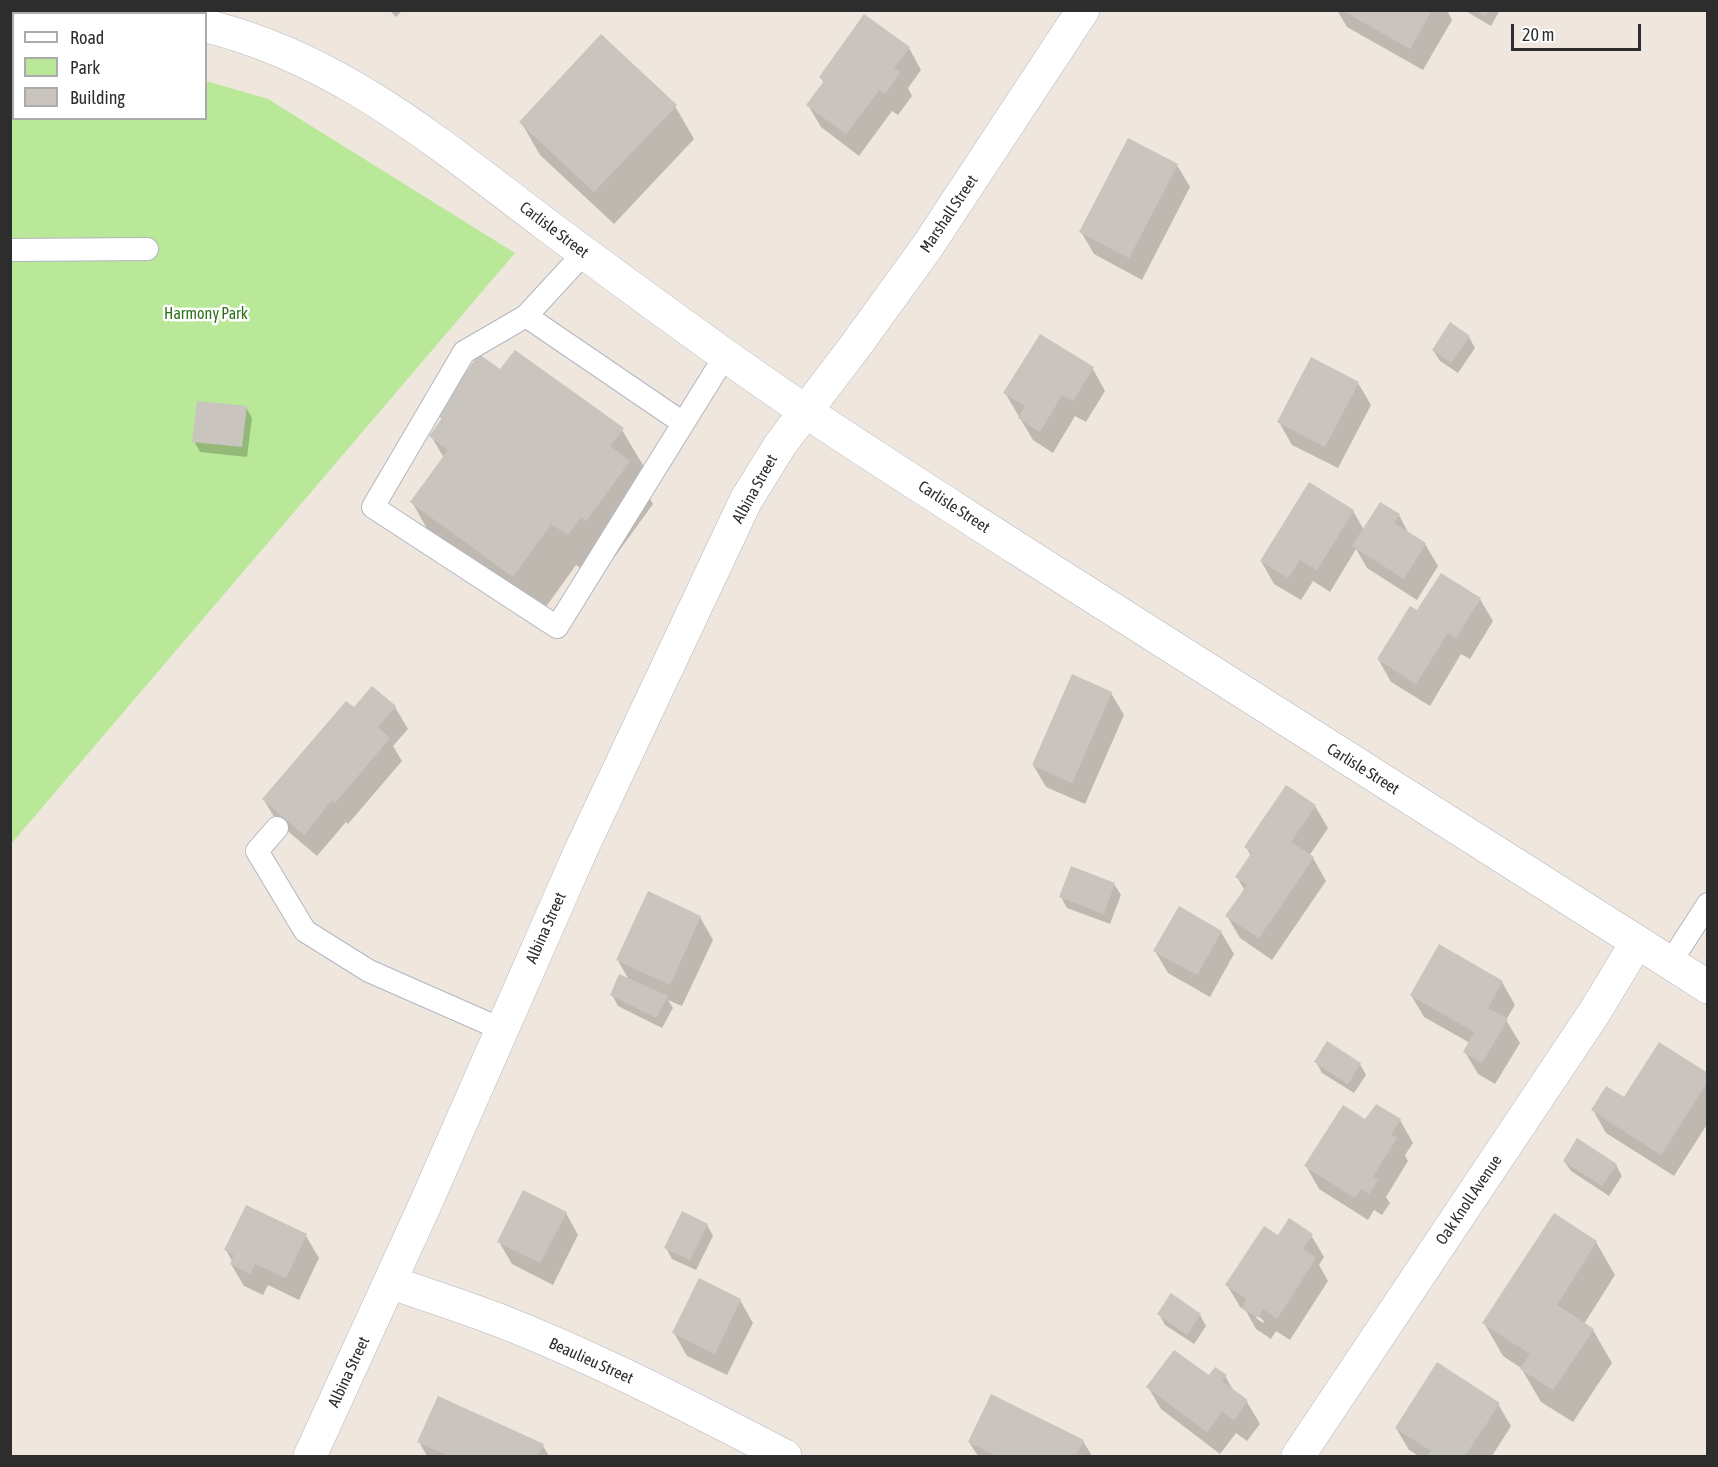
<!DOCTYPE html>
<html>
<head>
<meta charset="utf-8">
<style>
	body { margin:0 }
	#map { position:relative; width:1718px; height:1467px; overflow:hidden; background:#efe7de; font-family:"Asap Condensed",sans-serif }
	canvas { display:block }
	.frame { position:absolute; inset:0; border:12px solid #2d2d2d; pointer-events:none }
	.legend { position:absolute; left:12px; top:12px; width:195px; height:108px; box-sizing:border-box; background:#fff; border:2px solid #ababab; margin:0; padding:8px 10px; list-style:none; font-size:18px; color:#2d2d2d }
	.legend li { display:flex; align-items:center; gap:12px; height:30px }
	.legend b { width:30px; border:2px solid #ababab }
	.scale { position:absolute; left:1511px; top:24px; width:130px; height:27px; box-sizing:border-box; border:3px solid #2d2d2d; border-top:0; padding-left:8px; font-size:18px; line-height:21px; white-space:nowrap; color:#2d2d2d; -webkit-text-stroke:4px #fff; paint-order:stroke }
</style>
</head>
<body>
<div id="map">
<canvas width="1718" height="1467"></canvas>
<div class="frame"></div>
<ul class="legend">
<li><b style="height:8px;background:#fff"></b>Road</li>
<li><b style="height:16px;background:#b8e898"></b>Park</li>
<li><b style="height:16px;background:#cac4be"></b>Building</li>
</ul>
<div class="scale">20 m</div>
</div>
<script>
const context = document.querySelector('canvas').getContext('2d');
context.lineJoin = 'round';
function fillPath(path, color) {
  context.fillStyle = color;
  context.fill(path, 'evenodd');
}
function trace(path, color, width, dash) {
  context.strokeStyle = color;
  context.lineWidth = width;
  context.lineCap = dash ? 'butt' : 'round';
  context.setLineDash(dash || []);
  context.stroke(path);
}
function write(font, color, halo, rows, align = 'center') {
  context.font = font + ' "Asap Condensed",sans-serif';
  context.lineWidth = 5;
  context.setLineDash([]);
  context.textBaseline = 'middle';
  context.strokeStyle = halo;
  context.fillStyle = color;
  for (const [text, x, y, turn = 0] of rows) {
    context.save();
    context.translate(x, y);
    context.rotate((+turn || 0) * Math.PI / 180);
    context.textAlign = isNaN(turn) ? turn : align;
    if (halo) context.strokeText(text, 0, 0);
    context.fillText(text, 0, 0);
    context.restore();
  }
}
fillPath(new Path2D(`
	M 13,65 L 14,118 L 206,118 L 206,81 L 268,99 L 515,253 L 11,844 L 10,66 Z`), '#b8e898');
fillPath(new Path2D(`
	M 389,10 L 403,10 L 396,17 Z
	M 1337,10 L 1447,10 L 1452,20 L 1423,70 L 1347,27 Z
	M 1464,10 L 1500,10 L 1491,26 Z
	M 909,48 L 921,70 L 908,88 L 912,96 L 898,115 L 892,111 L 859,156 L 821,127 L 808,105 L 824,83 L 820,77 Z
	M 675,106 L 694,139 L 614,224 L 540,155 L 521,122 Z
	M 1177,165 L 1190,187 L 1142,280 L 1094,254 L 1081,232 Z
	M 1469,337 L 1475,348 L 1458,373 L 1440,361 L 1433,350 Z
	M 1093,369 L 1105,391 L 1086,422 L 1075,416 L 1053,453 L 1033,440 L 1005,393 Z
	M 501,371 L 622,430 L 647,472 L 640,481 L 653,504 L 611,562 L 605,558 L 592,577 L 576,565 L 538,618 L 436,545 L 412,502 L 444,458 L 431,436 L 442,420 L 438,413 Z
	M 1358,383 L 1371,405 L 1338,468 L 1292,445 L 1279,422 Z
	M 246,407 L 252,418 L 247,457 L 200,452 L 194,441 Z
	M 1353,511 L 1364,530 L 1399,515 L 1409,534 L 1425,544 L 1438,566 L 1417,600 L 1367,568 L 1356,549 L 1330,592 L 1313,581 L 1301,600 L 1274,584 L 1261,561 Z
	M 1480,599 L 1493,621 L 1470,659 L 1461,654 L 1430,706 L 1391,682 L 1378,659 L 1418,612 Z
	M 1111,693 L 1124,715 L 1085,804 L 1046,787 L 1033,765 Z
	M 395,707 L 408,729 L 393,746 L 402,761 L 348,824 L 346,822 L 317,856 L 277,822 L 264,800 L 355,710 Z
	M 1315,806 L 1328,828 L 1309,856 L 1313,858 L 1326,881 L 1272,960 L 1240,938 L 1227,916 L 1245,891 L 1237,877 L 1251,856 L 1246,847 Z
	M 1114,884 L 1121,895 L 1110,924 L 1067,908 L 1061,897 Z
	M 700,917 L 713,940 L 682,1006 L 668,1000 L 673,1008 L 662,1028 L 618,1006 L 612,995 L 629,980 L 617,959 Z
	M 1221,932 L 1234,954 L 1210,997 L 1168,973 L 1155,951 Z
	M 1502,982 L 1515,1005 L 1506,1020 L 1520,1043 L 1495,1084 L 1478,1074 L 1465,1052 L 1470,1043 L 1424,1017 L 1411,995 Z
	M 1316,1062 L 1360,1064 L 1366,1075 L 1354,1093 L 1322,1073 Z
	M 1708,1075 L 1708,1123 L 1674,1176 L 1606,1133 L 1593,1110 Z
	M 1400,1120 L 1413,1143 L 1405,1155 L 1408,1161 L 1386,1197 L 1390,1203 L 1382,1215 L 1374,1210 L 1368,1220 L 1319,1189 L 1306,1166 L 1366,1121 Z
	M 1564,1161 L 1616,1165 L 1622,1176 L 1609,1196 L 1571,1171 Z
	M 246,1207 L 306,1236 L 319,1258 L 299,1300 L 268,1285 L 263,1295 L 244,1286 L 231,1264 L 232,1261 L 226,1250 Z
	M 566,1213 L 578,1235 L 553,1285 L 512,1264 L 499,1242 Z
	M 707,1225 L 713,1236 L 696,1270 L 672,1259 L 666,1248 Z
	M 1311,1235 L 1324,1257 L 1319,1265 L 1328,1281 L 1290,1340 L 1276,1331 L 1271,1339 L 1256,1329 L 1246,1311 L 1240,1307 L 1227,1285 ZM 1256,1314 L 1264,1321 L 1263,1323 L 1256,1318 Z
	M 1596,1242 L 1615,1275 L 1584,1324 L 1593,1330 L 1612,1363 L 1573,1422 L 1541,1402 L 1521,1368 L 1503,1356 L 1484,1323 Z
	M 740,1300 L 753,1323 L 727,1375 L 687,1356 L 674,1333 Z
	M 1159,1314 L 1200,1315 L 1206,1326 L 1194,1344 L 1165,1325 Z
	M 1225,1376 L 1235,1393 L 1247,1402 L 1260,1424 L 1247,1441 L 1236,1433 L 1220,1454 L 1161,1409 L 1148,1387 Z
	M 1498,1404 L 1511,1426 L 1492,1456 L 1419,1456 L 1409,1450 L 1396,1428 Z
	M 1083,1441 L 1092,1456 L 978,1456 L 969,1442 Z
	M 419,1442 L 543,1446 L 549,1456 L 427,1456 Z`), '#0003');
fillPath(new Path2D(`
	M 1342,10 L 1432,10 L 1410,49 Z
	M 1476,10 L 1488,10 L 1485,16 Z
	M 864,14 L 910,47 L 894,68 L 900,72 L 885,94 L 879,90 L 846,134 L 806,105 L 824,81 L 819,77 Z
	M 601,34 L 677,105 L 594,192 L 519,122 Z
	M 1128,138 L 1178,164 L 1129,258 L 1079,232 Z
	M 1450,322 L 1470,336 L 1451,363 L 1432,350 Z
	M 1040,334 L 1094,367 L 1073,401 L 1062,395 L 1040,432 L 1018,418 L 1025,406 L 1003,393 Z
	M 515,350 L 624,428 L 610,446 L 630,461 L 586,521 L 581,517 L 568,535 L 551,524 L 513,577 L 410,502 L 448,450 L 429,436 L 442,418 L 436,413 L 479,354 L 500,369 Z
	M 1311,357 L 1359,382 L 1325,447 L 1277,422 Z
	M 197,401 L 247,406 L 242,447 L 192,442 Z
	M 1309,482 L 1354,510 L 1317,570 L 1300,560 L 1288,578 L 1260,561 Z
	M 1380,502 L 1400,514 L 1394,523 L 1426,543 L 1404,579 L 1352,546 Z
	M 1441,573 L 1481,598 L 1456,638 L 1448,633 L 1416,684 L 1377,659 L 1410,606 L 1417,610 Z
	M 1072,674 L 1112,692 L 1072,783 L 1032,765 Z
	M 372,686 L 396,706 L 378,727 L 390,738 L 335,803 L 332,800 L 304,835 L 262,799 L 346,701 L 354,707 Z
	M 1286,785 L 1316,805 L 1291,842 L 1314,857 L 1259,938 L 1225,916 L 1247,885 L 1235,877 L 1252,852 L 1244,847 Z
	M 1071,866 L 1115,883 L 1104,914 L 1059,897 Z
	M 648,891 L 701,916 L 670,985 L 616,960 Z
	M 1179,906 L 1222,931 L 1197,975 L 1153,951 Z
	M 1439,944 L 1503,981 L 1488,1008 L 1508,1019 L 1482,1063 L 1463,1052 L 1474,1032 L 1410,995 Z
	M 619,974 L 668,996 L 656,1018 L 610,995 Z
	M 1327,1041 L 1361,1063 L 1348,1084 L 1314,1062 Z
	M 1659,1042 L 1708,1073 L 1708,1081 L 1661,1155 L 1591,1110 L 1606,1086 L 1624,1097 Z
	M 1376,1104 L 1401,1119 L 1391,1135 L 1397,1138 L 1373,1176 L 1378,1180 L 1369,1194 L 1361,1189 L 1355,1198 L 1304,1166 L 1343,1105 L 1365,1119 Z
	M 1577,1138 L 1617,1164 L 1602,1186 L 1563,1161 Z
	M 523,1190 L 567,1212 L 540,1263 L 497,1242 Z
	M 246,1205 L 307,1234 L 286,1278 L 255,1264 L 250,1274 L 230,1264 L 234,1255 L 224,1250 Z
	M 682,1211 L 708,1224 L 690,1260 L 664,1248 Z
	M 1554,1213 L 1597,1241 L 1557,1305 L 1594,1329 L 1553,1390 L 1520,1369 L 1530,1354 L 1482,1323 Z
	M 1289,1218 L 1313,1234 L 1303,1249 L 1316,1258 L 1277,1319 L 1263,1309 L 1258,1318 L 1242,1307 L 1247,1299 L 1225,1285 L 1264,1226 L 1278,1235 Z
	M 699,1278 L 741,1299 L 715,1354 L 672,1333 Z
	M 1171,1293 L 1201,1314 L 1187,1335 L 1157,1314 Z
	M 1174,1350 L 1209,1375 L 1215,1367 L 1227,1375 L 1222,1381 L 1248,1400 L 1234,1420 L 1222,1411 L 1207,1432 L 1146,1387 Z
	M 1437,1362 L 1500,1403 L 1465,1456 L 1427,1456 L 1431,1451 L 1395,1428 Z
	M 991,1394 L 1084,1440 L 1076,1455 L 1080,1456 L 997,1456 L 968,1442 Z
	M 438,1396 L 544,1444 L 538,1456 L 449,1456 L 417,1442 Z`), '#cac4be');
const lane = new Path2D(`
	M 10,250 L 147,249
	M 584,253 L 526,316 L 464,352 L 373,507 L 557,627 L 725,356
	M 526,316 L 683,423
	M 277,828 L 257,851 L 305,931 L 369,971 L 501,1029
	M 1670,963 L 1708,904`);
const street = new Path2D(`
	M 390,1282 C 429,1296 468,1308 506,1323 C 602,1361 694,1409 785,1456
	M 310,1456 L 424,1207 L 581,850 L 746,500 L 780,445 L 856,345 L 927,247 L 1083,10
	M 1298,1456 L 1594,1013 L 1637,942`);
const secondary = new Path2D(`
	M 79,14 L 84,14
	M 10,18 L 14,18
	M 206,26 C 338,58 438,143 544,223 C 626,284 707,344 792,402 C 866,452 942,500 1018,549 C 1246,696 1478,840 1708,987`);
trace(lane, '#b2b6c1', 24);
trace(street, '#b2b6c1', 34);
trace(secondary, '#b2b6c1', 34);
trace(lane, '#fff', 22);
trace(street, '#fff', 33);
trace(secondary, '#fff', 33);
write('16px', '#2d2d2d', '#fff', [
	["Marshall Street",949,214,-56],
	["Carlisle Street",554,230,37],
	["Albina Street",755,489,-61],
	["Carlisle Street",954,507,33],
	["Carlisle Street",1363,769,32],
	["Albina Street",546,928,-66],
	["Oak Knoll Avenue",1469,1200,-56],
	["Beaulieu Street",591,1361,24],
	["Albina Street",349,1372,-65]
]);
write('16px', '#2e7017', '#fff', [
	["Harmony Park",206,314]
]);
</script>
</body>
</html>
